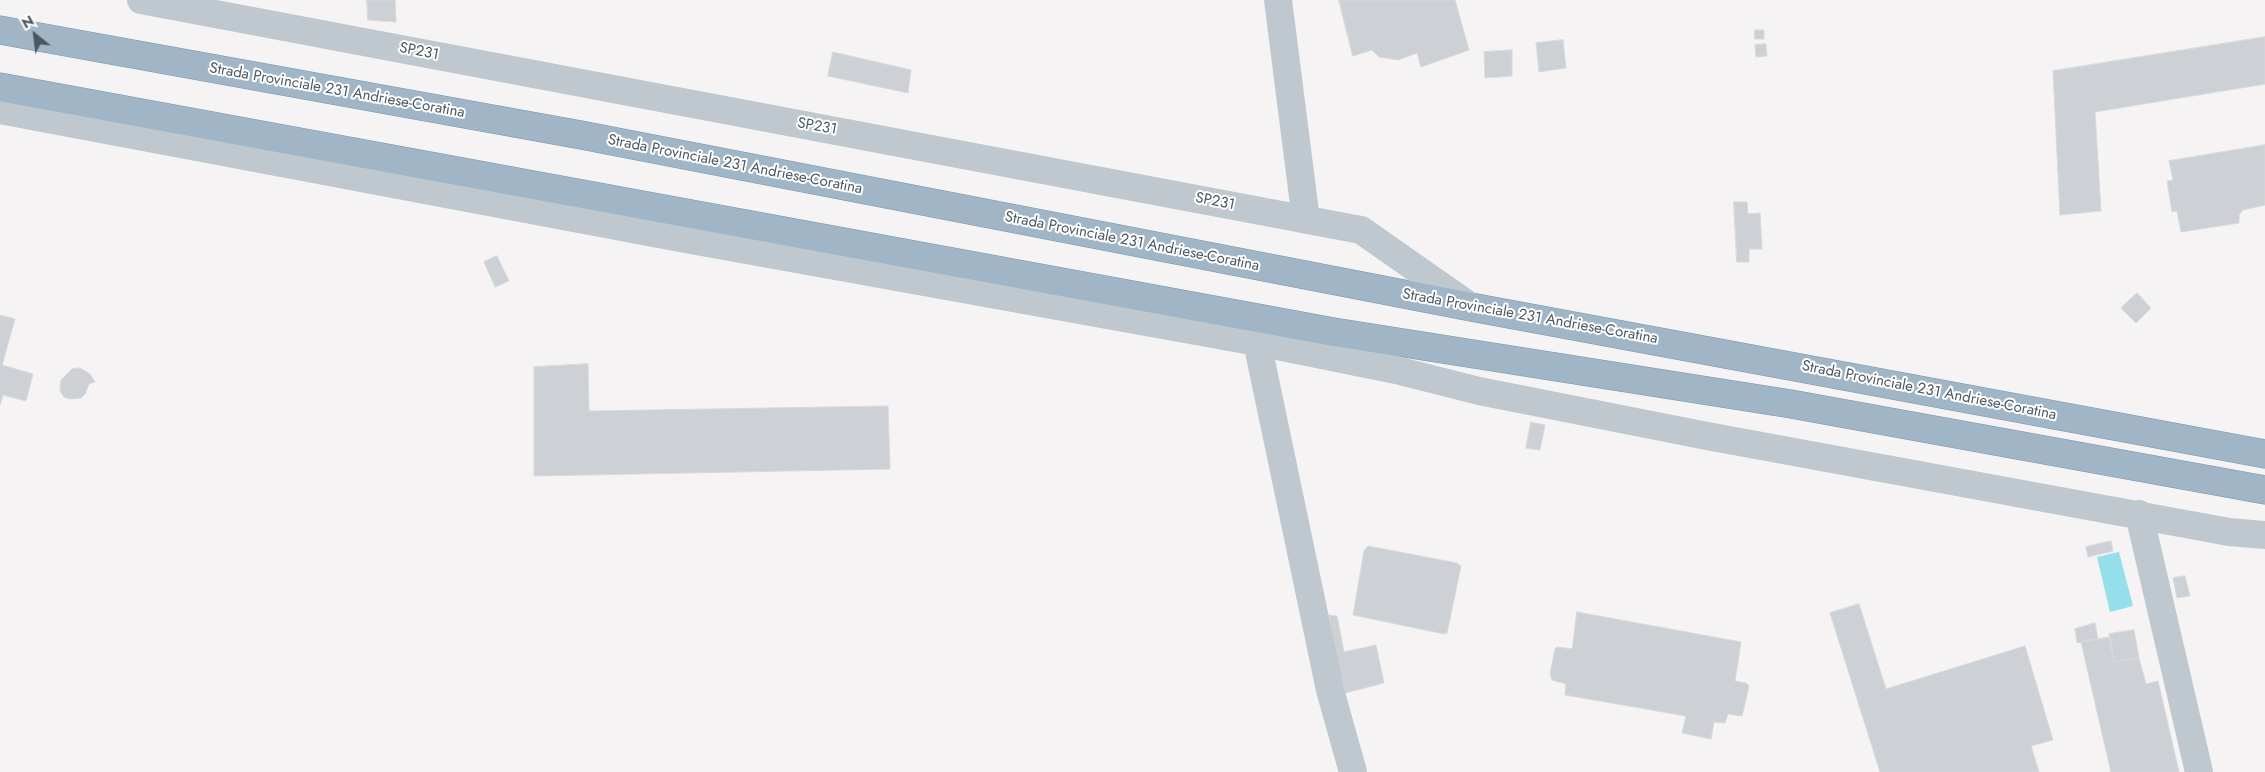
<!DOCTYPE html>
<html>
<head>
<meta charset="utf-8">
<style>
	body { margin:0 }
	#map { position:relative; width:2265px; height:772px; overflow:hidden; background:#f5f3f3; font-family:Jost,sans-serif }
	canvas { display:block }
	.north { position:absolute; left:10px; top:10px; width:50px; height:50px; -webkit-text-stroke:4px #fff; paint-order:stroke; rotate:331deg; font-size:14px; font-weight:700; line-height:20px; text-align:center; color:#4b5860 }
	.north::after { content:''; display:block; margin:auto; width:18px; height:22px; background:#4b5860; clip-path:polygon(50% 0,100% 100%,50% 72%,0 100%) }
</style>
</head>
<body>
<div id="map">
<canvas width="2265" height="772"></canvas>
<div class="north">N</div>
</div>
<script>
const context = document.querySelector('canvas').getContext('2d');
context.lineJoin = 'round';
function fillPath(path, color) {
  context.fillStyle = color;
  context.fill(path, 'evenodd');
}
function trace(path, color, width, dash) {
  context.strokeStyle = color;
  context.lineWidth = width;
  context.lineCap = dash ? 'butt' : 'round';
  context.setLineDash(dash || []);
  context.stroke(path);
}
function write(font, color, halo, rows, align = 'center') {
  context.font = font + ' Jost,sans-serif';
  context.lineWidth = 4;
  context.setLineDash([]);
  context.textBaseline = 'middle';
  context.strokeStyle = halo;
  context.fillStyle = color;
  for (const [text, x, y, turn = 0] of rows) {
    context.save();
    context.translate(x, y);
    context.rotate((+turn || 0) * Math.PI / 180);
    context.textAlign = isNaN(turn) ? turn : align;
    if (halo) context.strokeText(text, 0, 0);
    context.fillText(text, 0, 0);
    context.restore();
  }
}
fillPath(new Path2D(`
	M 2119,552 L 2133,606 L 2110,612 L 2097,557 Z`), '#94dfea');
const building = new Path2D(`
	M 367,0 L 395,0 L 396,22 L 368,20 Z
	M 1339,0 L 1455,0 L 1469,50 L 1421,67 L 1417,53 L 1398,60 L 1379,57 L 1372,50 L 1353,56 Z
	M 1755,30 L 1764,30 L 1764,39 L 1755,39 Z
	M 2265,37 L 2265,84 L 2095,112 L 2101,211 L 2060,215 L 2053,71 Z
	M 1563,40 L 1566,68 L 1539,72 L 1536,43 Z
	M 1766,44 L 1767,56 L 1756,57 L 1755,45 Z
	M 1512,50 L 1512,76 L 1485,78 L 1484,52 Z
	M 833,52 L 911,70 L 908,93 L 828,76 Z
	M 2265,145 L 2265,205 L 2243,210 L 2239,215 L 2239,223 L 2181,232 L 2177,211 L 2172,212 L 2167,181 L 2173,180 L 2169,161 Z
	M 1734,202 L 1747,202 L 1748,214 L 1760,213 L 1762,249 L 1749,249 L 1749,262 L 1737,262 Z
	M 497,256 L 509,281 L 495,287 L 484,262 Z
	M 2137,293 L 2151,308 L 2136,323 L 2121,308 Z
	M 0,315 L 15,319 L 2,365 L 33,374 L 26,401 L 3,395 L 0,405 Z
	M 588,364 L 589,411 L 888,406 L 890,469 L 534,476 L 534,367 Z
	M 80,368 L 90,374 L 95,382 L 89,384 L 85,394 L 81,398 L 70,399 L 64,397 L 60,391 L 61,380 L 72,369 Z
	M 1531,422 L 1545,425 L 1540,450 L 1526,448 Z
	M 2111,541 L 2113,551 L 2088,557 L 2086,547 Z
	M 1368,546 L 1457,563 L 1461,566 L 1447,633 L 1444,634 L 1353,615 L 1364,551 Z
	M 2185,576 L 2190,596 L 2177,598 L 2173,578 Z
	M 1859,604 L 1886,689 L 2025,646 L 2053,740 L 2031,746 L 2039,772 L 1880,772 L 1830,613 Z
	M 1577,612 L 1741,642 L 1735,681 L 1746,683 L 1749,686 L 1742,716 L 1728,714 L 1725,723 L 1714,722 L 1711,739 L 1682,733 L 1686,716 L 1565,695 L 1566,684 L 1552,680 L 1550,674 L 1555,649 L 1557,647 L 1572,649 Z
	M 1329,615 L 1337,616 L 1344,652 L 1376,645 L 1384,683 L 1345,693 L 1338,669 Z
	M 2095,623 L 2098,639 L 2077,643 L 2075,629 Z
	M 2134,630 L 2139,658 L 2114,662 L 2109,634 Z
	M 2110,637 L 2114,662 L 2139,658 L 2146,684 L 2158,681 L 2179,772 L 2111,772 L 2081,642 Z`);
fillPath(building, '#cdd0d5');
trace(building, '#d7d9dd', 1);
const trunk = new Path2D(`
	M 0,30 L 581,135 L 1471,307 L 2265,454
	M 0,87 L 1334,332 L 1791,404 L 2265,490`);
trace(trunk, '#7894aa', 29);
trace(new Path2D(`
	M 141,0 L 1361,230 L 1471,307
	M 1278,0 L 1306,220
	M 0,110 L 680,238 L 1257,342 L 1396,370 L 1479,391 L 1707,436 L 2229,532 L 2265,535
	M 1257,342 L 1330,690 L 1353,772
	M 2139,514 L 2199,772`), '#bfc8ce', 28);
trace(trunk, '#a0b6c7', 28);
write('15px', '#4b5860', '#fff', [
	["SP231",419,52,11],
	["Strada Provinciale 231 Andriese-Coratina",337,91,10],
	["SP231",817,127,10],
	["Strada Provinciale 231 Andriese-Coratina",735,165,11],
	["SP231",1215,202,11],
	["Strada Provinciale 231 Andriese-Coratina",1132,242,11],
	["Strada Provinciale 231 Andriese-Coratina",1530,317,10],
	["Strada Provinciale 231 Andriese-Coratina",1929,391,11]
]);
</script>
</body>
</html>
